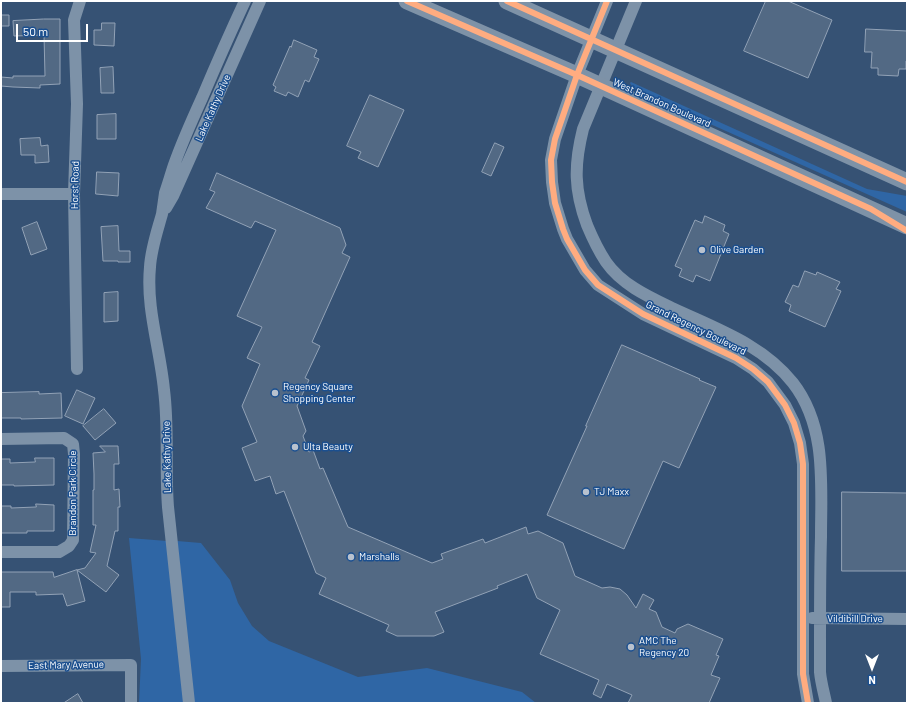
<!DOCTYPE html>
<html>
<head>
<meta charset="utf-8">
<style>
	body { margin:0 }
	#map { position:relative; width:908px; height:704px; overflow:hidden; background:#365274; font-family:Barlow,sans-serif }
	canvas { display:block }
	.frame { position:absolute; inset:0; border:2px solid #fff; pointer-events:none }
	.north { position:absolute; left:852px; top:648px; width:40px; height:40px; -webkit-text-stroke:3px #1b4f8f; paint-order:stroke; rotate:180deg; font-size:11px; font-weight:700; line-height:16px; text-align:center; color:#fff }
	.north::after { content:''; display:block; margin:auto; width:14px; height:18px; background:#fff; clip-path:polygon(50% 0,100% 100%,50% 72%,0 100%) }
	.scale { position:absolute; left:16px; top:24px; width:72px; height:18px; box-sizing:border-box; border:2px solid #fff; border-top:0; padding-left:5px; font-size:12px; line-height:14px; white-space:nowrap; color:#fff; -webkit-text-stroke:3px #1b4f8f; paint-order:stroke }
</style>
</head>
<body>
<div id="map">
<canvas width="908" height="704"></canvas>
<div class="frame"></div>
<div class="north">N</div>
<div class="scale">50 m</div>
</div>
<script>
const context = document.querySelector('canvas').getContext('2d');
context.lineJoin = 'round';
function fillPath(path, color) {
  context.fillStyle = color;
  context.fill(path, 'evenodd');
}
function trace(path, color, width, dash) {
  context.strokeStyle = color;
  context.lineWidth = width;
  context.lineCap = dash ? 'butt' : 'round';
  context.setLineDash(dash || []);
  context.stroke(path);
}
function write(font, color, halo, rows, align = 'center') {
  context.font = font + ' Barlow,sans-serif';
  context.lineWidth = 3;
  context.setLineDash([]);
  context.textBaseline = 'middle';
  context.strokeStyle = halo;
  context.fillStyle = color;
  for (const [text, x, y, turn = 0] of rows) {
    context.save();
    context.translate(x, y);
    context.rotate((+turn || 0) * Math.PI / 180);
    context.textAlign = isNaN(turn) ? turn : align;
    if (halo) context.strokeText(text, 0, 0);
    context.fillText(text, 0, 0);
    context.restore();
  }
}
fillPath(new Path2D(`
	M 631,82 L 867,189 L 907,196 L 907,212 L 641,93 L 631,85 L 630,83 Z
	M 129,538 L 167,541 L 184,703 L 139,703 L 141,659 Z
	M 177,541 L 201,543 L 230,580 L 238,603 L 252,626 L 269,641 L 358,677 L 427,668 L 522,692 L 536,703 L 194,703 Z`), '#2f66a5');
const building = new Path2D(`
	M 766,1 L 788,1 L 832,20 L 808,78 L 744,51 Z
	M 1,15 L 9,15 L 9,26 L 1,26 Z
	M 44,19 L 60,19 L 60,84 L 40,85 L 40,88 L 13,87 L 1,86 L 1,77 L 13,78 L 13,76 L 45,76 L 44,35 L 14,36 L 13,21 Z
	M 102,23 L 115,23 L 114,46 L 94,45 L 94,30 L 101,30 Z
	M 866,29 L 907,31 L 907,61 L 906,61 L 906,69 L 899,69 L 898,76 L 878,75 L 878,68 L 871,68 L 872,52 L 865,52 Z
	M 294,40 L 317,50 L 314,57 L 319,59 L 309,82 L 305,80 L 298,97 L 288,92 L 286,96 L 274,91 L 276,87 L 273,85 L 290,46 L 291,47 Z
	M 113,67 L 114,93 L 101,93 L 100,68 Z
	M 370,95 L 404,110 L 378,167 L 358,158 L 361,152 L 347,146 Z
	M 116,114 L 116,139 L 97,139 L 97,115 Z
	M 40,138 L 41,146 L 48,145 L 49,162 L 35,163 L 35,155 L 21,155 L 20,139 Z
	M 495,143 L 504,147 L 491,176 L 482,172 Z
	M 97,172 L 119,173 L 118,196 L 96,194 Z
	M 217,173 L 340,228 L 346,245 L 342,253 L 350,257 L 312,342 L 320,346 L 305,378 L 309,380 L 297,406 L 306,431 L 303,436 L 309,452 L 313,450 L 320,469 L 323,468 L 348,527 L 432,563 L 443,559 L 441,554 L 483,539 L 485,543 L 526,527 L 528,534 L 538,531 L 563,543 L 575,576 L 602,588 L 610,587 L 620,589 L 627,595 L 636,608 L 643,594 L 654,600 L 649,609 L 656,612 L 662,627 L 675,633 L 677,629 L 688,624 L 723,639 L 716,655 L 719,656 L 711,675 L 720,678 L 709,703 L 628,703 L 632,695 L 607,684 L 601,698 L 593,694 L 599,680 L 540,654 L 560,610 L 537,598 L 527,574 L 497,586 L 498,588 L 435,612 L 444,632 L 434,636 L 397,636 L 386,631 L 389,625 L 319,594 L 326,578 L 316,573 L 284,491 L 276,494 L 270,476 L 255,481 L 242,448 L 257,442 L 242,406 L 260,364 L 247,358 L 262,327 L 237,316 L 276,230 L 255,221 L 251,228 L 206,208 L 215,192 L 210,190 Z
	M 705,216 L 725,225 L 723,231 L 729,234 L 710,281 L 696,275 L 693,282 L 679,276 L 682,269 L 675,266 L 695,220 L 702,223 Z
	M 37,222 L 47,249 L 31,255 L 22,228 Z
	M 118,226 L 119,251 L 130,251 L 130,262 L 118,262 L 118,261 L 103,261 L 101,227 Z
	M 805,271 L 816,275 L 817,272 L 840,282 L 836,289 L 841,291 L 825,327 L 789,311 L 791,305 L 785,302 L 793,285 L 798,287 Z
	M 118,292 L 118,321 L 104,322 L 104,293 Z
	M 622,345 L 700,379 L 699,380 L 716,387 L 679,468 L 663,461 L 624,549 L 547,515 L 587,426 L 586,426 Z
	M 77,390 L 95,398 L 83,424 L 65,416 Z
	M 39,392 L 39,394 L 61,393 L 62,418 L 21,419 L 21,418 L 1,418 L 1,393 Z
	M 104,409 L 116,423 L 95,440 L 83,426 Z
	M 100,446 L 118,446 L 119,464 L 114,464 L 114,490 L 119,489 L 120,507 L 118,507 L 118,531 L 115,531 L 107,566 L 119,575 L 106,592 L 77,570 L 85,568 L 96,553 L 90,552 L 96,525 L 93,525 L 93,490 L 94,490 L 94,474 L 93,453 L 105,452 Z
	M 35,458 L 54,458 L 54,485 L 14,486 L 14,485 L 1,485 L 1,459 L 10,459 L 10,463 L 35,462 Z
	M 842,492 L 907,493 L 907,571 L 842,571 Z
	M 36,504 L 54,505 L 54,531 L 27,531 L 27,533 L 1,533 L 1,506 L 11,506 L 11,508 L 36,507 Z
	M 77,570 L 85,601 L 67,606 L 63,594 L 36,595 L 36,592 L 10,592 L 10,607 L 1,607 L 1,572 L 53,572 L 54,577 Z
	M 78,694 L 83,703 L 64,703 Z`);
fillPath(building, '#526984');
trace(building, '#92a2b6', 1);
trace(new Path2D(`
	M 607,1 L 577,75 L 555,139 L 551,160 L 552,182 L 555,203 L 563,229 L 567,239 L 585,270 L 598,285 L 643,314 L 736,358 L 753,369 L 768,382 L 785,405 L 794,423 L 800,443 L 803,464 L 803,674 L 808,703
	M 636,1 L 583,129 C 574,165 574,190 587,225 C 592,237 598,250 606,262 C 622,285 649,297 674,309 C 717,329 763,345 793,383 C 827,427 821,484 821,537 C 820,570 820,604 820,638 C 820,649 820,661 820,672 C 821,683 824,693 826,703
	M 1,194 L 74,194
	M 166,208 L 173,196 L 260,1
	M 77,369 L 74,194 L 77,104 L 74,20 L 80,1
	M 1,439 L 64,438 L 73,444 L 74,454 L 73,540 L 69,546 L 59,552 L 1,552
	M 812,618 L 907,619
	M 1,666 L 131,665 L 131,703
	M 189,703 L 168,507 C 165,468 169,429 164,390 C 160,348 146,309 150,267 C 151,249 157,232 162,214 C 163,207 164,200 165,193 C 168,184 171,174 174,165 C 182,142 192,120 202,98 C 216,65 230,33 245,1`), '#7d92a8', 12);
trace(new Path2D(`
	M 407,1 L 577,75 L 907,226
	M 507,1 L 907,182`), '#7e92a7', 17);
trace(new Path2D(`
	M 407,1 L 577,75 L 871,209 L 907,231
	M 507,1 L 907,182
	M 607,1 L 577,75 L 555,139 L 551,160 L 552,182 L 555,203 L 563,229 L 567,239 L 585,270 L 598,285 L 643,314 L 736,358 L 753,369 L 768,382 L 785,405 L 794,423 L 800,443 L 803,464 L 803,674 L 808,703`), '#ffac80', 6);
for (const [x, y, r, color] of [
	[702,250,4,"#b9c2ce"],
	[275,393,4,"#b9c2ce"],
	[295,447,4,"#b9c2ce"],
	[586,492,4,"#b9c2ce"],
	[351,557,4,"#b9c2ce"],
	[631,647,4,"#b9c2ce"]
]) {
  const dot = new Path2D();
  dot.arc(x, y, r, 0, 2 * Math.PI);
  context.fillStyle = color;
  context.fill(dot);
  trace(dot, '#1b4f8f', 1.5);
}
write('10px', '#fff', '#1b4f8f', [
	["West Brandon Boulevard",662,103,24],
	["Lake Kathy Drive",213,108,-66],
	["Horst Road",75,185,-89],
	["Grand Regency Boulevard",696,328,26],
	["Lake Kathy Drive",167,457,-91],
	["Brandon Park Circle",73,493,-90],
	["Vildibill Drive",855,619],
	["East Mary Avenue",66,665,-1]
]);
write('10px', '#fff', '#1b4f8f', [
	["Olive Garden",710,250],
	["Regency Square",283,387],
	["Shopping Center",283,399],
	["Ulta Beauty",303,447],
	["TJ Maxx",594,492],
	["Marshalls",359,557],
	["AMC The",639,641],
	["Regency 20",639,653]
], 'left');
</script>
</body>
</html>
